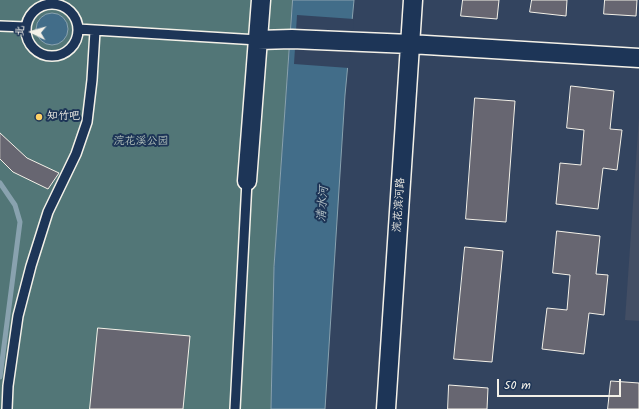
<!DOCTYPE html>
<html>
<head>
<meta charset="utf-8">
<style>
	body { margin:0 }
	#map { position:relative; width:639px; height:409px; overflow:hidden; background:#33445f; font-family:Kalam,"LXGW WenKai TC",sans-serif }
	canvas { display:block }
	.north { position:absolute; left:12px; top:12px; width:40px; height:40px; -webkit-text-stroke:3px #1d3557; paint-order:stroke; rotate:275deg; font-size:11px; font-weight:700; line-height:16px; text-align:center; color:#f4f1e8 }
	.north::after { content:''; display:block; margin:auto; width:14px; height:18px; background:#f4f1e8; clip-path:polygon(50% 0,100% 100%,50% 72%,0 100%) }
	.scale { position:absolute; left:497px; top:379px; width:124px; height:18px; box-sizing:border-box; border:2px solid #f4f1e8; border-top:0; padding-left:5px; font-size:12px; line-height:14px; white-space:nowrap; color:#f4f1e8; -webkit-text-stroke:3px #1d3557; paint-order:stroke }
</style>
</head>
<body>
<div id="map">
<canvas width="639" height="409"></canvas>
<div class="north">北</div>
<div class="scale">50 m</div>
</div>
<script>
const context = document.querySelector('canvas').getContext('2d');
context.lineJoin = 'round';
function fillPath(path, color) {
  context.fillStyle = color;
  context.fill(path, 'evenodd');
}
function trace(path, color, width, dash) {
  context.strokeStyle = color;
  context.lineWidth = width;
  context.lineCap = dash ? 'butt' : 'round';
  context.setLineDash(dash || []);
  context.stroke(path);
}
function write(font, color, halo, rows, align = 'center') {
  context.font = font + ' Kalam,"LXGW WenKai TC",sans-serif';
  context.lineWidth = 4;
  context.setLineDash([]);
  context.textBaseline = 'middle';
  context.strokeStyle = halo;
  context.fillStyle = color;
  for (const [text, x, y, turn = 0] of rows) {
    context.save();
    context.translate(x, y);
    context.rotate((+turn || 0) * Math.PI / 180);
    context.textAlign = isNaN(turn) ? turn : align;
    if (halo) context.strokeText(text, 0, 0);
    context.fillText(text, 0, 0);
    context.restore();
  }
}
fillPath(new Path2D(`
	M 639,117 L 639,321 L 625,320 Z`), '#434e64');
fillPath(new Path2D(`
	M 0,0 L 293,0 L 274,267 L 271,409 L 0,409 Z`), '#527677');
const water = new Path2D(`
	M 293,0 L 354,0 L 345,95 L 325,409 L 271,409 L 274,267 Z
	M36 29a16 16 0 1 1 32 0a16 16 0 1 1-32 0Z`);
fillPath(water, '#426d89');
trace(water, '#89a2af', 1);
fillPath(new Path2D(`
	M 297,15 L 354,19 L 349,68 L 294,64 Z`), '#33445f');
trace(new Path2D(`
	M 0,183 L 15,205 L 20,222 L 0,377`), '#89a2af', 5);
const building = new Path2D(`
	M 463,0 L 499,0 L 497,19 L 461,16 Z
	M 532,0 L 567,0 L 566,16 L 530,12 Z
	M 605,0 L 637,0 L 636,16 L 604,14 Z
	M 571,86 L 614,91 L 610,129 L 622,130 L 617,170 L 603,168 L 598,209 L 556,204 L 560,163 L 581,165 L 584,130 L 567,128 Z
	M 475,98 L 515,101 L 506,222 L 466,219 Z
	M 0,133 L 27,158 L 59,173 L 48,189 L 13,172 L 0,159 Z
	M 557,231 L 600,236 L 596,274 L 608,275 L 604,315 L 589,313 L 584,354 L 542,349 L 547,308 L 567,310 L 570,275 L 553,273 Z
	M 465,247 L 503,251 L 492,362 L 454,359 Z
	M 98,328 L 190,336 L 183,409 L 90,409 Z
	M 611,381 L 639,383 L 639,409 L 608,409 Z
	M 449,385 L 488,388 L 487,409 L 448,409 Z`);
fillPath(building, '#676671');
trace(building, '#f4f1e8', 1);
const lane = new Path2D(`
	M26 30a26 26 0 1 1 52 0a26 26 0 1 1-52 0Z
	M 0,26 L 26,27
	M 78,29 L 258,40
	M 7,409 L 8,386 L 18,316 L 31,266 L 48,212 L 76,154 L 87,122 L 92,80 L 95,31
	M 235,409 L 247,181`);
const street = new Path2D(`
	M 258,40 L 292,39 L 410,44 L 639,58
	M 247,181 L 261,0
	M 386,409 L 413,0`);
trace(lane, '#f4f1e8', 12);
trace(street, '#f4f1e8', 21);
trace(lane, '#1d3557', 9);
trace(street, '#1d3557', 18);
for (const [x, y, r, color] of [
	[39,117,4,"#ffd166"]
]) {
  const dot = new Path2D();
  dot.arc(x, y, r, 0, 2 * Math.PI);
  context.fillStyle = color;
  context.fill(dot);
  trace(dot, '#1d3557', 1.5);
}
write('11px', '#f4f1e8', '#1d3557', [
	["知竹吧",47,117]
], 'left');
write('11px', '#b3c0bb', '#1d3557', [
	["浣花溪公园",141,142]
]);
write('11px', '#f4f1e8', '#1d3557', [
	["浣花滨河路",400,205,-86]
]);
write('italic 12px', '#b6c3c7', '#1d3557', [
	["清水河",324,204,-86]
]);
</script>
</body>
</html>
